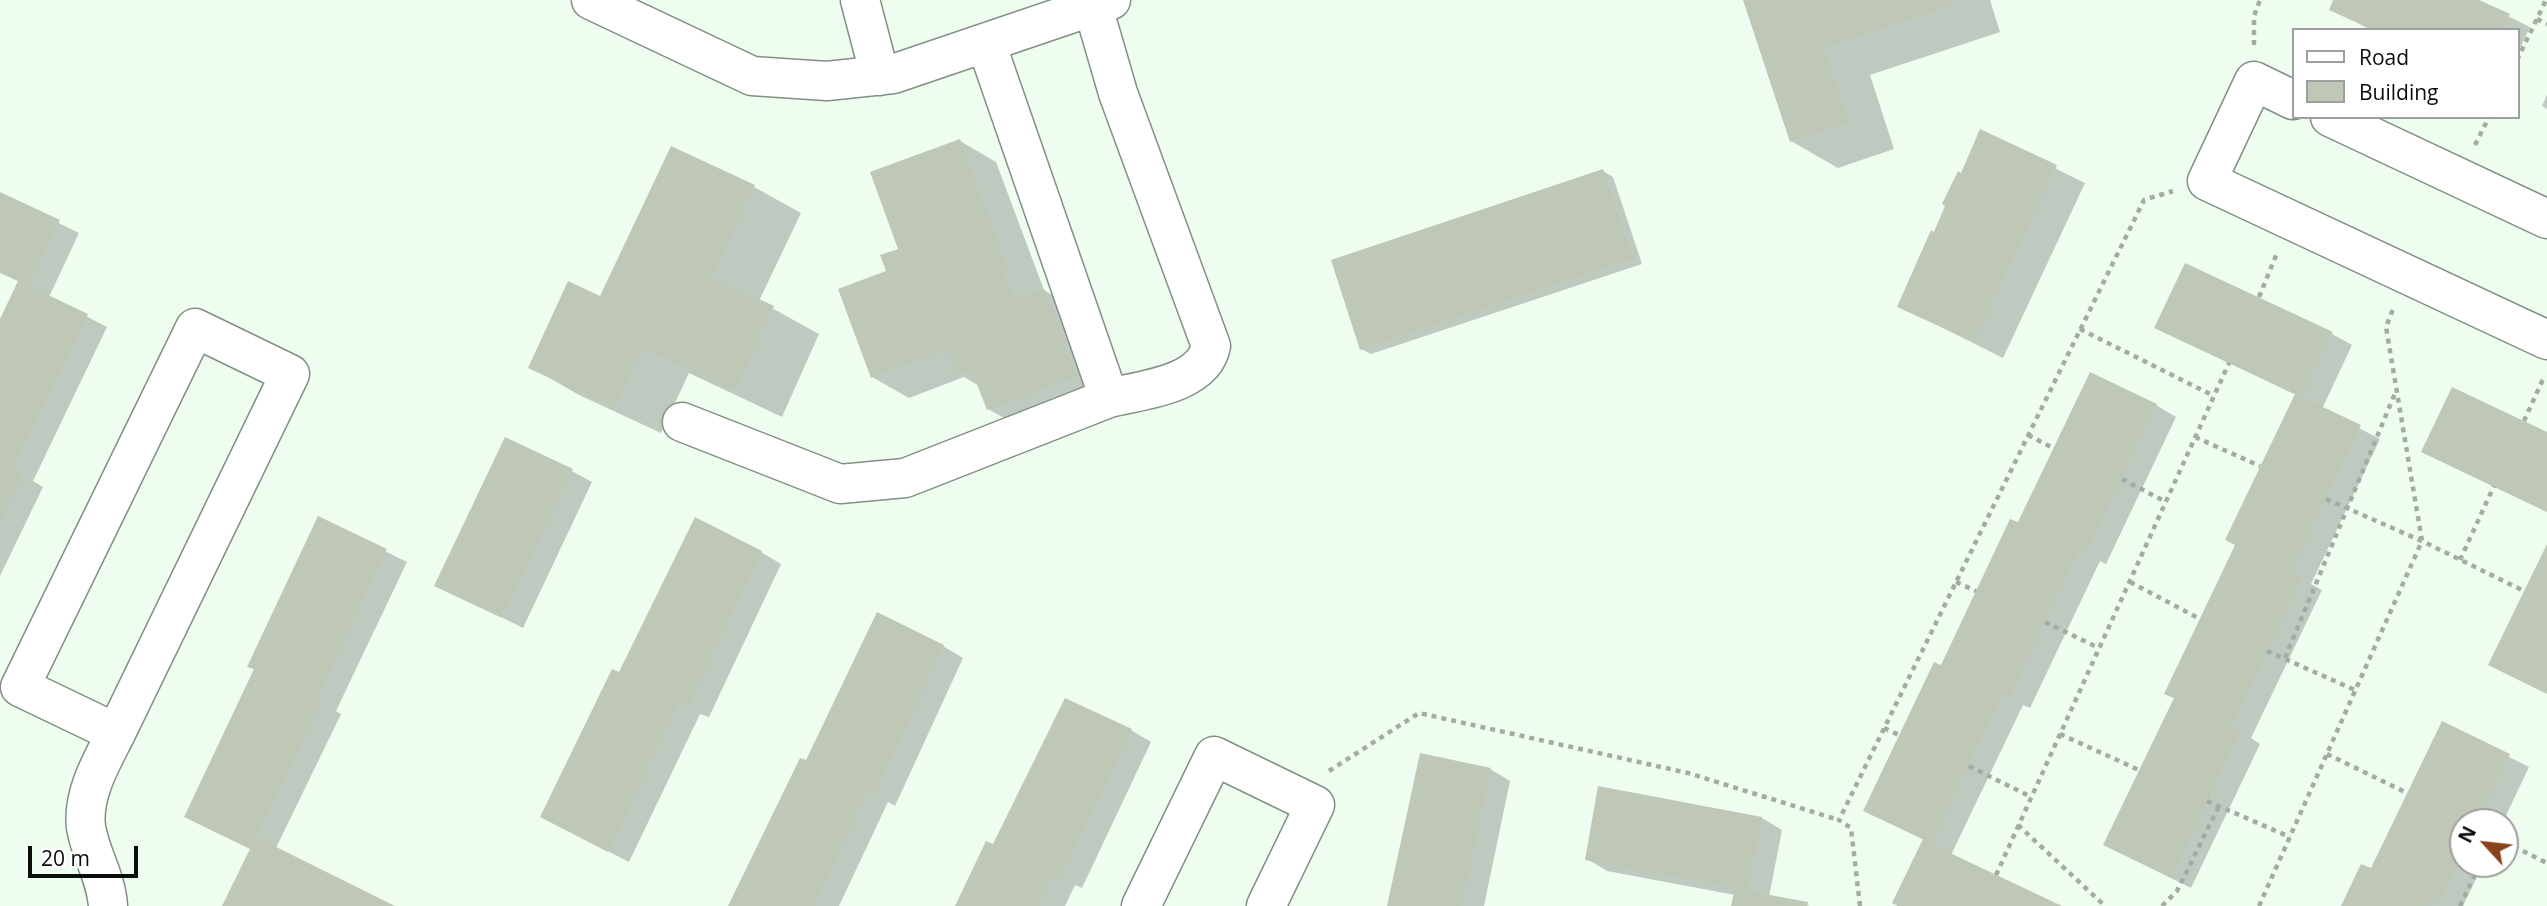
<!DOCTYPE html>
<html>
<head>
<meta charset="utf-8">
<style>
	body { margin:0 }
	#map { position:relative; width:2547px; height:906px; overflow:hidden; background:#eefdf0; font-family:"Open Sans",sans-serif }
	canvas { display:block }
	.legend { position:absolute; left:2292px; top:28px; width:228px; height:91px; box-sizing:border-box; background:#fff; border:2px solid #9d9f9d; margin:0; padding:9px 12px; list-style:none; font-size:21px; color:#090e0a }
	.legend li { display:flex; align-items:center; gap:14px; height:35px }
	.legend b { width:35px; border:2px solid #9d9f9d }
	.north { position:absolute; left:2449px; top:808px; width:70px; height:70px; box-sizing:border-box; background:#fff; border:2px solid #9d9f9d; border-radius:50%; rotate:297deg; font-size:19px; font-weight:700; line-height:28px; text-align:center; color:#090e0a }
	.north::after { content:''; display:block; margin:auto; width:24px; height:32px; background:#88421c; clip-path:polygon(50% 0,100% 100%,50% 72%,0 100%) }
	.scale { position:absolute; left:28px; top:846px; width:110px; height:32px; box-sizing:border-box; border:4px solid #090e0a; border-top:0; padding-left:9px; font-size:21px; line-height:24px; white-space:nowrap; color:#090e0a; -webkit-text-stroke:5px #fff; paint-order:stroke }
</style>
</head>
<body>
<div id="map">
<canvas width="2547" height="906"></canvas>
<ul class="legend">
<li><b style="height:9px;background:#fff"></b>Road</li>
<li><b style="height:19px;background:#bfc7b6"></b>Building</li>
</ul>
<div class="north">N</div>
<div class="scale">20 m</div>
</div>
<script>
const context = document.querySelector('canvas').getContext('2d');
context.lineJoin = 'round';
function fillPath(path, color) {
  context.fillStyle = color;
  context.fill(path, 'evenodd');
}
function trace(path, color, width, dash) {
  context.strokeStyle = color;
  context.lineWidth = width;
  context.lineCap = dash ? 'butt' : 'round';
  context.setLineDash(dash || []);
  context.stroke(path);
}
fillPath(new Path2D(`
	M 1745,0 L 1990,0 L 2000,32 L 1870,75 L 1894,149 L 1838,168 L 1791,141 Z
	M 2335,0 L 2475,0 L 2530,27 L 2517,54 L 2517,30 L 2371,30 L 2331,9 Z
	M 2547,95 L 2547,109 L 2542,106 Z
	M 1981,132 L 2085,183 L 2003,358 L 1899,306 Z
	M 960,141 L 996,162 L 1044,290 L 1081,312 L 1113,397 L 1025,430 L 988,409 L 979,386 L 964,377 L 909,398 L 872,377 L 888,272 Z
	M 672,148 L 754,187 L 801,213 L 759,301 L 819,334 L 782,417 L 689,373 L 661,433 L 577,394 L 531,367 L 601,298 Z
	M 1603,171 L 1613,177 L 1642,264 L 1371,354 L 1361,349 Z
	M 0,194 L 79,233 L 49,297 L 107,327 L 33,481 L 43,487 L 0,576 L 0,323 L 20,282 L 0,273 Z
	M 2156,328 L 2332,334 L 2352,345 L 2322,409 L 2380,439 L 2311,584 L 2322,590 L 2251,738 L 2260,744 L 2191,888 L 2105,845 L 2175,698 L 2296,395 Z
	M 2156,405 L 2176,417 L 2106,564 L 2100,561 L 2030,708 L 2023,705 L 1951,855 L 2058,906 L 1901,906 L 1924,840 L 1885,821 L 1942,667 L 2019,524 Z
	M 2547,434 L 2547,512 L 2423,452 Z
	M 572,471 L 592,482 L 523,628 L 437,585 Z
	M 319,519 L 407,562 L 336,711 L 341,714 L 276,848 L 391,906 L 225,906 L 252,850 L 256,670 Z
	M 761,552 L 781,564 L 709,717 L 700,714 L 629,862 L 563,828 L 619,674 Z
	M 943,646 L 963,658 L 895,806 L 888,802 L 839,906 L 730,906 L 807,763 Z
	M 2443,724 L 2529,767 L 2503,822 L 2463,822 L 2463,864 L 2483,864 L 2463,906 L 2342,906 L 2372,871 Z
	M 1131,730 L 1151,742 L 1082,888 L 1075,885 L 1065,906 L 957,906 L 994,846 Z
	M 1490,769 L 1510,781 L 1484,906 L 1389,906 Z
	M 1762,818 L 1782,830 L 1769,897 L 1811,906 L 1733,906 L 1735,895 L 1607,871 L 1587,859 Z`), '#0003');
fillPath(new Path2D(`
	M 1743,0 L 1953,0 L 1955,5 L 1824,48 L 1849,123 L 1790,142 Z
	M 2333,0 L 2479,0 L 2510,14 L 2503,30 L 2373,30 L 2329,10 Z
	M 1980,129 L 2057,165 L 1974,342 L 1897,307 L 1931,230 L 1934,232 L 1945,206 L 1942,204 L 1958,171 L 1961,173 Z
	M 960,139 L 1008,269 L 1003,271 L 1014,300 L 1044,289 L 1077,376 L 987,410 L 971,369 L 956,375 L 947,349 L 871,378 L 838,289 L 886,271 L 880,255 L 898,249 L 870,172 Z
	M 671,146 L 755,185 L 712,277 L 774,306 L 735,391 L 642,348 L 614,408 L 528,368 L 568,281 L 600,296 Z
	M 1603,169 L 1633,259 L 1360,350 L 1331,260 Z
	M 0,192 L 60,220 L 29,286 L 88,314 L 13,469 L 23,474 L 0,523 L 0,319 L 18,281 L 0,272 Z
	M 2185,263 L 2333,332 L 2302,397 L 2361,425 L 2291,572 L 2303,577 L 2231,726 L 2241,730 L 2171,878 L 2103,845 L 2174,698 L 2164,694 L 2235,545 L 2225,540 L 2295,394 L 2154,328 Z
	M 2090,372 L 2157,404 L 2085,554 L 2079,551 L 2009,698 L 2002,695 L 1931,844 L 2062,906 L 1898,906 L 1892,903 L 1923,839 L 1863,811 L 1934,662 L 1941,665 L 2010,519 L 2018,522 Z
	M 2452,387 L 2547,432 L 2547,512 L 2421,452 Z
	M 505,437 L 573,469 L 502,618 L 434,586 Z
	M 318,516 L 387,549 L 317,699 L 322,701 L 256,837 L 395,906 L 222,906 L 250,849 L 184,817 L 254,669 L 247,667 Z
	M 695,517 L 762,551 L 688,707 L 679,704 L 608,852 L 540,817 L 612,669 L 619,672 Z
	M 2547,544 L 2547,694 L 2488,665 Z
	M 877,612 L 944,645 L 874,796 L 867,792 L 814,906 L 728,906 L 800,758 L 806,760 Z
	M 1065,698 L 1132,729 L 1061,878 L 1054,875 L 1039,906 L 955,906 L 986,841 L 993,844 Z
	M 2442,721 L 2510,754 L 2478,822 L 2463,822 L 2463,853 L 2440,902 L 2431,897 L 2426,906 L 2341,906 L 2361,864 L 2371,868 Z
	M 1420,753 L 1491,768 L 1462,906 L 1387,906 Z
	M 1598,786 L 1762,817 L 1748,891 L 1808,902 L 1807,906 L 1731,906 L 1735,888 L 1585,860 Z`), '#bfc7b6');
const minor = new Path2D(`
	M 591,0 L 752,76 L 827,81 L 893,74 L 1111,0
	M 860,0 L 880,76
	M 1091,0 L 1118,93 L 1211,346 C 1203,385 1142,390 1109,398
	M 2293,100 L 2254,81 L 2207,181 L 2547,340
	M 2330,117 L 2547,219
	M 682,422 L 840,484 L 905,478 L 1109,398 L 986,43
	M 108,906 C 106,876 90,854 86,827 C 82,794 102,761 116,733 L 290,374 L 195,328 L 20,687 L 116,733
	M 1141,906 L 1214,756 L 1315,805 L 1266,906`);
trace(minor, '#829084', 41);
trace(new Path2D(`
	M 2537,19 L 2547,24
	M 2254,45 L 2254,16 L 2260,0
	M 2517,60 L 2546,0
	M 2475,145 L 2489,117
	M 2259,297 L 2277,253
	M 2080,329 L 2214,396
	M 2524,421 L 2544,377
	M 2028,435 L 2053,448
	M 2195,437 L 2260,466
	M 2122,479 L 2166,502
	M 2326,499 L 2422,541 L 2524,591
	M 2460,560 L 2494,486
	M 1956,582 L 1976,591
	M 2130,582 L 2200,619
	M 2045,622 L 2099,648
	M 2267,651 L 2355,690
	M 2285,658 L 2396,391
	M 1884,728 L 1899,735
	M 2060,734 L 2139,770
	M 2327,754 L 2407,793
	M 1969,766 L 2031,797
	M 1329,771 L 1419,713 L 1688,773 L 1839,820
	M 2207,801 L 2290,837
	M 2018,825 L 2105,906
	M 2505,842 L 2547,863
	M 1996,875 L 2229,363
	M 1860,906 L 1851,828 L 1839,820 L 2144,200 L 2173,191
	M 2162,906 L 2177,891 L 2219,806
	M 2259,906 L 2422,541 L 2386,327 L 2393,309
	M 2460,906 L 2480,864`), '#a1ada3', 4.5, [5, 5]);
trace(minor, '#fff', 38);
</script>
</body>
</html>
